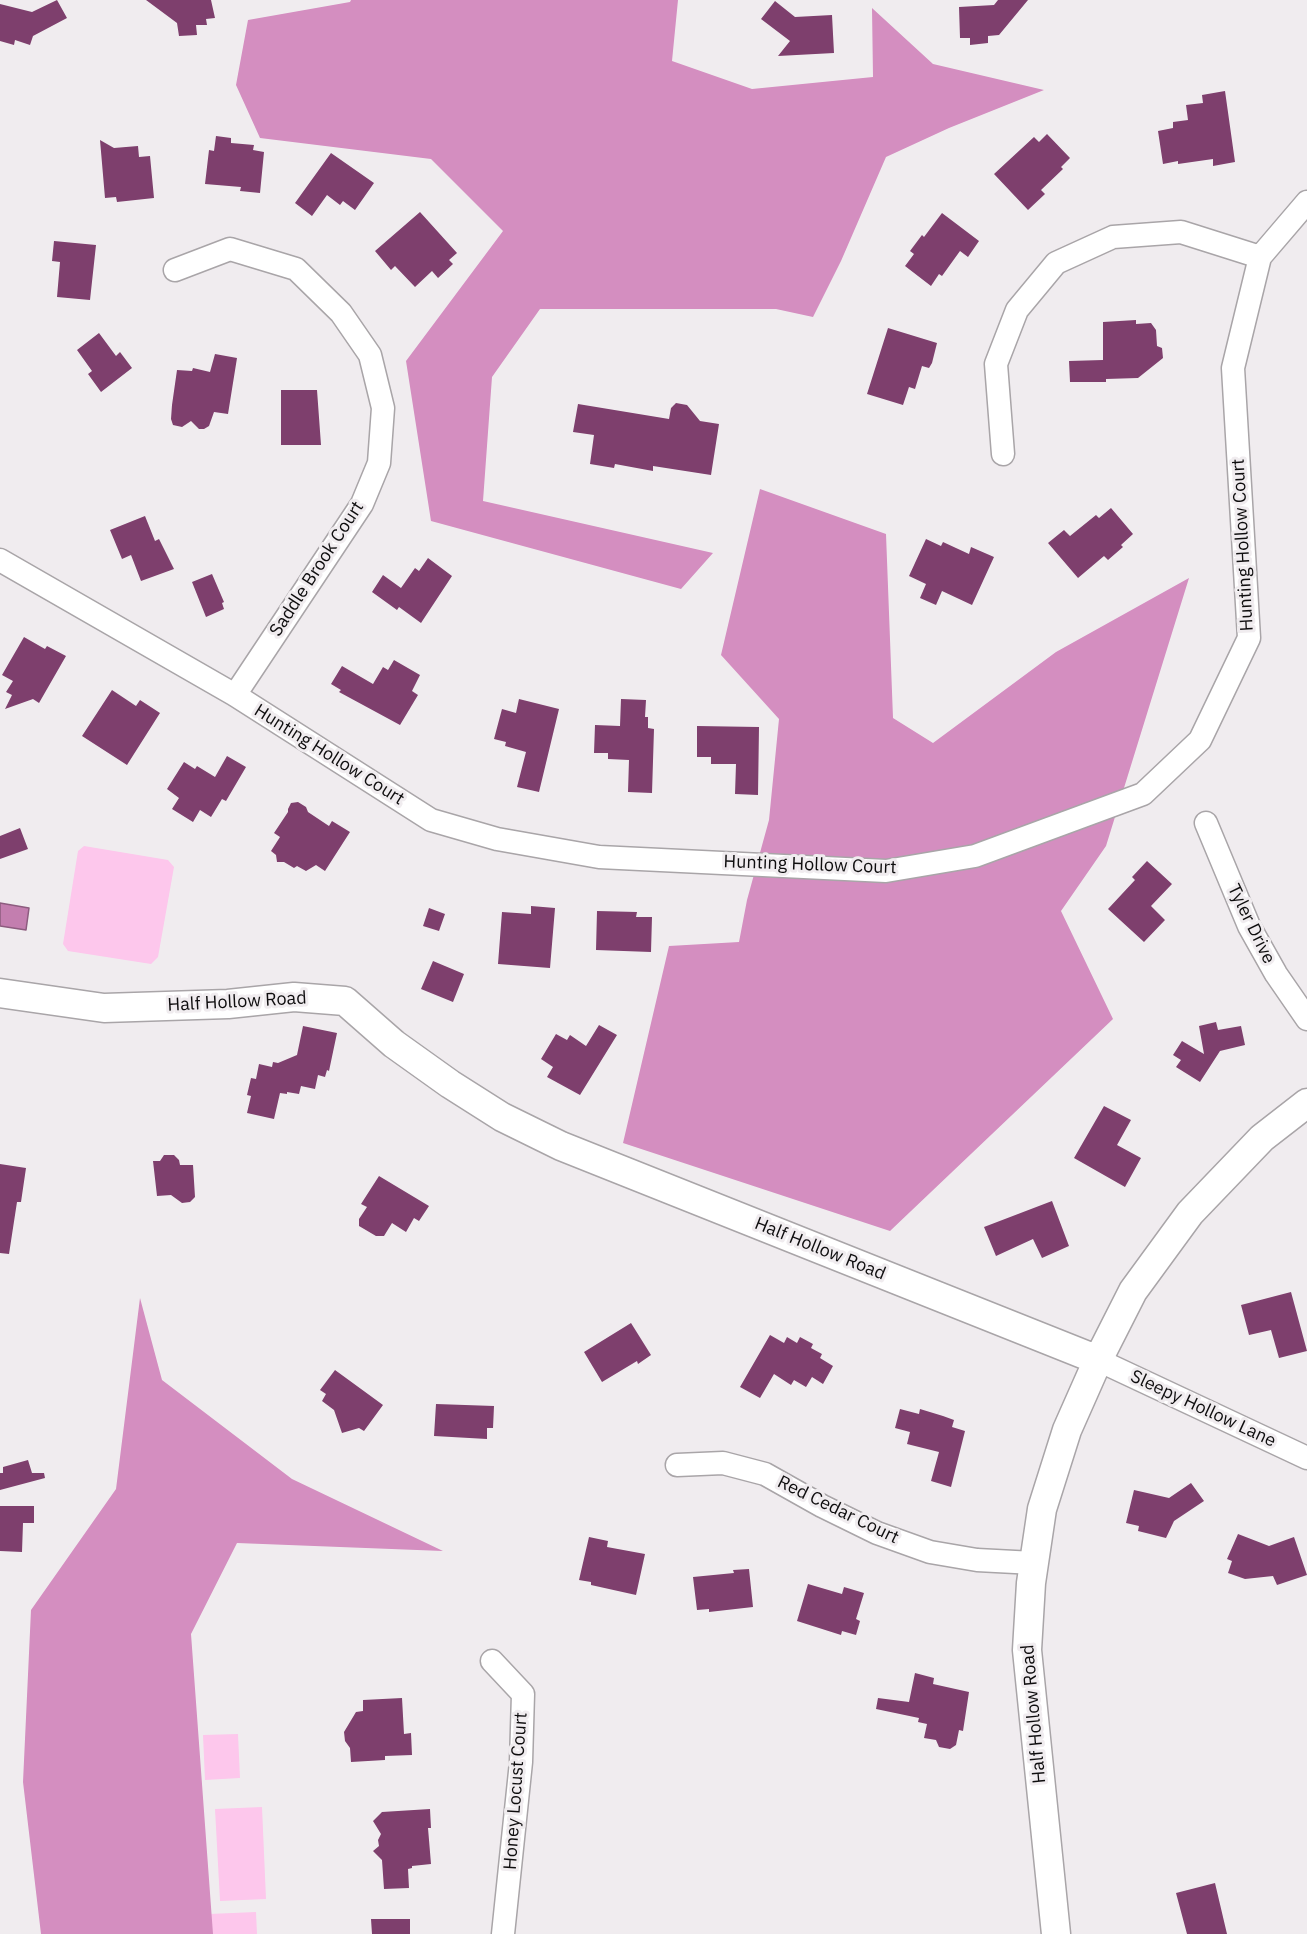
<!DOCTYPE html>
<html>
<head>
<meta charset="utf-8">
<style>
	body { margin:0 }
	canvas { display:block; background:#f0ecef }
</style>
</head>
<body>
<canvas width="1307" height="1934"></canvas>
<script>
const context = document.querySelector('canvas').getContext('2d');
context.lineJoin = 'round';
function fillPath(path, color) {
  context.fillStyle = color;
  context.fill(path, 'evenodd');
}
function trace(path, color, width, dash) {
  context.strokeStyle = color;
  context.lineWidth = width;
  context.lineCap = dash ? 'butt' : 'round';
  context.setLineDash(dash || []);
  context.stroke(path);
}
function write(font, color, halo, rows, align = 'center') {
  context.font = font + ' "IBM Plex Sans",sans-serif';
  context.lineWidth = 6;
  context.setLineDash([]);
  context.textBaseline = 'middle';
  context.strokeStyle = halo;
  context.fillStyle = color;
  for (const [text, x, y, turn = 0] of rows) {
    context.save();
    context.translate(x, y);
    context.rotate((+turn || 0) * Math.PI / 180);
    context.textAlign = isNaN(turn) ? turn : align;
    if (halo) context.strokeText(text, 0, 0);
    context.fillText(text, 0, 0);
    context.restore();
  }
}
fillPath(new Path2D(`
	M 84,846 L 168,860 L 174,867 L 158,957 L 151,964 L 68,951 L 63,944 L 78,851 Z
	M 238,1734 L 240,1778 L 205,1780 L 203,1735 Z
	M 262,1807 L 266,1899 L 220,1901 L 215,1809 Z
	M 256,1912 L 257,1934 L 210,1934 L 209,1914 Z`), '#fdc7ec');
fillPath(new Path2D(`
	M 351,0 L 678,0 L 672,61 L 752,89 L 873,77 L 872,8 L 933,64 L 1044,90 L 949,128 L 886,157 L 841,261 L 813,317 L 776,309 L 540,309 L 492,377 L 483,501 L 713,553 L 681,589 L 431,521 L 406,361 L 503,231 L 431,159 L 260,138 L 236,85 L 248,20 L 350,2 Z
	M 760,489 L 886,534 L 893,718 L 933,743 L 1056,652 L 1189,578 L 1106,846 L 1061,911 L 1113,1019 L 890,1231 L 623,1143 L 669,946 L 739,942 L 747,900 L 769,820 L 779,719 L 721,655 Z
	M 140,1298 L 162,1380 L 292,1479 L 443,1551 L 237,1543 L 191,1634 L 213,1934 L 41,1934 L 23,1782 L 31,1610 L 116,1489 Z`), '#d48ec0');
const water = new Path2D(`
	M 0,903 L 29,908 L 26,930 L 0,926 Z`);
fillPath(water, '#c37eaf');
trace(water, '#8d5c7f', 1.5);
fillPath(new Path2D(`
	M 57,0 L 67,18 L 33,36 L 30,45 L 15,40 L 14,45 L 0,41 L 0,4 L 32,12 Z
	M 146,0 L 211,0 L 215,18 L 206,19 L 207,25 L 196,25 L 197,35 L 179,36 L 177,23 Z
	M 998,0 L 1028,0 L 999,35 L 988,36 L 988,43 L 970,45 L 970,38 L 960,38 L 959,7 L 994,5 Z
	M 775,1 L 795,17 L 832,15 L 834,53 L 778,56 L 790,41 L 761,19 Z
	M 1225,91 L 1235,162 L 1213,166 L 1213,159 L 1178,164 L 1178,161 L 1163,164 L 1158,131 L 1173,128 L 1173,122 L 1188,120 L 1186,105 L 1203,103 L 1202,95 Z
	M 1047,134 L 1070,158 L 1061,167 L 1063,169 L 1041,190 L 1045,194 L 1028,210 L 994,174 L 1034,137 L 1039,142 Z
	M 216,136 L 231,138 L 231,143 L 254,145 L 253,150 L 264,152 L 260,193 L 240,191 L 241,187 L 205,184 L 209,150 L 214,151 Z
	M 100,140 L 114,148 L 138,146 L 139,157 L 150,156 L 154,198 L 117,202 L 116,197 L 105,198 Z
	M 331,153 L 374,183 L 355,210 L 343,201 L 340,205 L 327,195 L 312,216 L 295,203 Z
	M 420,212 L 457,253 L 449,260 L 453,264 L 438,278 L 432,271 L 415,287 L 395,266 L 391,270 L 375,251 Z
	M 942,213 L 979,241 L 968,257 L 960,251 L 942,276 L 939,274 L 931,286 L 905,266 L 914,254 L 910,251 L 922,235 L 924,237 Z
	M 54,241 L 96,245 L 90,300 L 57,297 L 60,262 L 52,261 Z
	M 1136,320 L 1136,324 L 1151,323 L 1156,330 L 1157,346 L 1162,348 L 1163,358 L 1138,378 L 1106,379 L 1106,382 L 1070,382 L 1069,361 L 1103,360 L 1103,322 Z
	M 888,328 L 937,343 L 932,363 L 929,368 L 922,366 L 915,389 L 909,387 L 903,405 L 867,394 Z
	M 99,333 L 116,356 L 120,352 L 132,368 L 101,392 L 88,374 L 92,371 L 77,350 Z
	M 215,354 L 237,358 L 228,414 L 214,412 L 209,426 L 204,429 L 199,429 L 191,421 L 182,427 L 173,425 L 171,419 L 172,405 L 177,370 L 192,371 L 193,368 L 210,372 Z
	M 281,390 L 317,390 L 321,445 L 281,445 Z
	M 676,403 L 687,405 L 700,421 L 719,424 L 711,475 L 653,466 L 653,471 L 615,464 L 614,468 L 590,464 L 594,435 L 573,432 L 578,404 L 669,419 L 671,408 Z
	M 1111,508 L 1133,534 L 1121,545 L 1123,547 L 1108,560 L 1104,556 L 1078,578 L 1048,543 L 1064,530 L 1070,536 L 1096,515 L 1099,518 Z
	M 145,516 L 155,541 L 159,539 L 174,569 L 141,581 L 131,555 L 122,559 L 110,530 Z
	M 926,539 L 941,546 L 943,542 L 969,554 L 971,547 L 994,557 L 972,605 L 942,591 L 936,605 L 920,598 L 926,584 L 909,576 Z
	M 428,558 L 452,576 L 421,623 L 399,607 L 397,610 L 372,592 L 383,575 L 401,588 L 415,568 L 419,571 Z
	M 212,574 L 224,602 L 222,603 L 224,609 L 206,617 L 192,582 Z
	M 24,637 L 45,649 L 47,646 L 66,656 L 39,703 L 33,699 L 5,709 L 12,695 L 6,692 L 13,681 L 2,675 Z
	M 394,660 L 420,675 L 412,691 L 418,695 L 400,725 L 339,692 L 341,690 L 331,684 L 342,666 L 373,684 L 383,667 L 388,670 Z
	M 112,690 L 136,706 L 140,700 L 160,713 L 127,765 L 82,736 Z
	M 519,699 L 559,709 L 539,792 L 517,787 L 526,752 L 505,746 L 506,742 L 494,739 L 502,709 L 516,713 Z
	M 621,699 L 646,700 L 645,717 L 648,717 L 648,728 L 654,729 L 652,793 L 628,792 L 629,760 L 608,759 L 608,753 L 594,753 L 595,725 L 620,726 Z
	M 697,726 L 759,727 L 758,795 L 735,794 L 736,764 L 711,764 L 711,757 L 697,757 Z
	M 227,756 L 246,767 L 226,801 L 222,799 L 211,817 L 200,810 L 193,822 L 172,809 L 179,798 L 167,789 L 184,762 L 195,769 L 197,766 L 215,777 Z
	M 298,802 L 306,807 L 308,812 L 329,826 L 332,821 L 350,832 L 325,871 L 316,865 L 306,871 L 297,866 L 294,868 L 284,862 L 277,862 L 276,855 L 271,851 L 280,837 L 274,833 L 288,812 L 288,809 L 291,803 Z
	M 20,828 L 28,849 L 0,859 L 0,836 Z
	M 1147,861 L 1172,884 L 1151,906 L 1165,920 L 1144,942 L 1108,909 L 1135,880 L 1132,877 Z
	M 531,906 L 555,908 L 550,968 L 498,964 L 502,912 L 531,914 Z
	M 429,908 L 445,914 L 439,931 L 423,926 Z
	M 597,911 L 637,912 L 636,917 L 652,917 L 651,952 L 596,950 Z
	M 433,961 L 464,974 L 453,1002 L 421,989 Z
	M 1216,1022 L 1218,1030 L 1241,1026 L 1245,1045 L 1220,1051 L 1200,1082 L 1176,1067 L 1181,1060 L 1173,1055 L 1182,1041 L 1204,1054 L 1199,1026 Z
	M 599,1025 L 617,1035 L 580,1095 L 547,1077 L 553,1067 L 541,1059 L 556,1034 L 567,1040 L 570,1035 L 586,1046 Z
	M 303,1026 L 337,1033 L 329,1071 L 327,1070 L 325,1077 L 318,1075 L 315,1089 L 301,1086 L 299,1094 L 287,1092 L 287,1094 L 280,1093 L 274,1119 L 247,1113 L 251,1096 L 247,1095 L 251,1078 L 256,1079 L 259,1064 L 272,1067 L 273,1062 L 278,1063 L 297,1055 Z
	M 1104,1106 L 1131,1120 L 1117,1145 L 1141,1158 L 1125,1187 L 1074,1158 Z
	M 164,1155 L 174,1155 L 179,1160 L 180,1165 L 193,1165 L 195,1197 L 190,1202 L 182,1203 L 171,1195 L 157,1196 L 153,1161 L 160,1161 Z
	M 0,1164 L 26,1168 L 21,1202 L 17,1202 L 9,1254 L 0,1253 Z
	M 379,1176 L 429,1206 L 419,1221 L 414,1218 L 406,1232 L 392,1223 L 384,1236 L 376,1236 L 359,1226 L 359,1219 L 367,1207 L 361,1204 Z
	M 1052,1201 L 1069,1246 L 1042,1258 L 1033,1239 L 996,1256 L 984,1227 Z
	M 1291,1292 L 1307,1351 L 1279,1358 L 1271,1330 L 1249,1335 L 1241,1305 Z
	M 631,1323 L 651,1355 L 638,1364 L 637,1361 L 602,1382 L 584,1352 Z
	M 770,1335 L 784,1343 L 787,1337 L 797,1343 L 800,1337 L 813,1344 L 811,1348 L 822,1354 L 820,1358 L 833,1366 L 823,1384 L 812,1377 L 806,1387 L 794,1380 L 791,1385 L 774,1374 L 760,1398 L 740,1387 Z
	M 335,1370 L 383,1405 L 364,1431 L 359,1428 L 342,1433 L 334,1410 L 322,1401 L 326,1394 L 320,1390 Z
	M 436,1404 L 494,1406 L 493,1428 L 487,1428 L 487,1439 L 434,1436 Z
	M 900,1409 L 919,1414 L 920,1409 L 943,1416 L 954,1420 L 952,1427 L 965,1431 L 951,1487 L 931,1481 L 939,1452 L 907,1444 L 910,1432 L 895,1428 Z
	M 28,1460 L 32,1473 L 44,1473 L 45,1478 L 0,1490 L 0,1473 L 3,1473 L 3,1467 Z
	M 1191,1483 L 1204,1501 L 1174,1521 L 1166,1538 L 1138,1531 L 1139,1526 L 1126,1523 L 1134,1490 L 1169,1498 Z
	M 0,1506 L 34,1506 L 34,1523 L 23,1523 L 22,1552 L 0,1551 Z
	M 1238,1534 L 1269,1546 L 1294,1537 L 1307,1575 L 1277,1585 L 1273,1576 L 1245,1579 L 1228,1573 L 1232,1561 L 1227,1559 Z
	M 589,1537 L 608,1541 L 607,1547 L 645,1554 L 636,1595 L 591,1585 L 591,1582 L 579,1580 Z
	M 749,1569 L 753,1607 L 709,1612 L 709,1609 L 697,1610 L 693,1577 L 734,1573 L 733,1570 Z
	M 808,1584 L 842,1594 L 844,1587 L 864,1593 L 856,1619 L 860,1621 L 856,1635 L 842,1631 L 841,1635 L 797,1621 Z
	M 915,1673 L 934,1678 L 933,1684 L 969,1692 L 963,1731 L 959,1730 L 956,1745 L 950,1749 L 939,1747 L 936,1740 L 924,1738 L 927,1724 L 918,1722 L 919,1718 L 876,1709 L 878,1698 L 909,1702 Z
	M 402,1698 L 404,1734 L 411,1733 L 412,1755 L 385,1756 L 385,1760 L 351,1762 L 350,1748 L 345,1741 L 344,1732 L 356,1712 L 363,1711 L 363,1700 Z
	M 430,1809 L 431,1828 L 428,1828 L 431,1864 L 412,1866 L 412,1868 L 408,1869 L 409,1888 L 384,1889 L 382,1860 L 373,1851 L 379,1846 L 378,1840 L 381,1834 L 373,1821 L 382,1812 Z
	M 1215,1883 L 1227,1934 L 1187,1934 L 1176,1893 Z
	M 371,1919 L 410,1919 L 410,1934 L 372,1934 Z`), '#7e3f6d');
const minor = new Path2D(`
	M 175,270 L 230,249 L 296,269 L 341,313 L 370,355 L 383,408 L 379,463 L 362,504 L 235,695
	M 1003,454 L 996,364 L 1017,310 L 1056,263 L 1113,237 L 1181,232 L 1260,257
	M 0,560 L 235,695 L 431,820 L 497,839 L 599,857 L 886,871 L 975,856 L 1143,794 L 1200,740 L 1249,638 L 1233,368 L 1260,257 L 1307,202
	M 1206,823 L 1249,926 L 1276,974 L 1307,1019
	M 1098,1360 L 1307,1458
	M 677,1465 L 723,1463 L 765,1474 L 822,1506 L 877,1533 L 930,1552 L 977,1560 L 1034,1563
	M 492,1661 L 523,1694 L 521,1762 L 503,1934`);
const tertiary = new Path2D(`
	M 0,993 L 104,1008 L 228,1004 L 294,997 L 345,1001 L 394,1044 L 450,1084 L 502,1117 L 561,1146 L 1098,1360
	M 1056,1934 L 1027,1650 L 1031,1583 L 1042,1509 L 1067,1430 L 1098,1360 L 1133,1291 L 1190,1213 L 1262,1138 L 1307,1103`);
trace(minor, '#a9a5a8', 25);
trace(tertiary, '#a9a5a8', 31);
trace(minor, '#fff', 22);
trace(tertiary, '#fff', 28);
write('18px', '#0e0d0e', '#f0ecef', [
	["Hunting Hollow Court",1243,545,-93],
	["Saddle Brook Court",317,569,-57],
	["Hunting Hollow Court",329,755,32],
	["Hunting Hollow Court",810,865,2],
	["Tyler Drive",1251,924,64],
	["Half Hollow Road",237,1002,-3],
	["Half Hollow Road",820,1249,22],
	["Sleepy Hollow Lane",1203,1409,25],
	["Red Cedar Court",838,1510,26],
	["Half Hollow Road",1034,1714,-95],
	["Honey Locust Court",516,1791,-86]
]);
</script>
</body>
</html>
